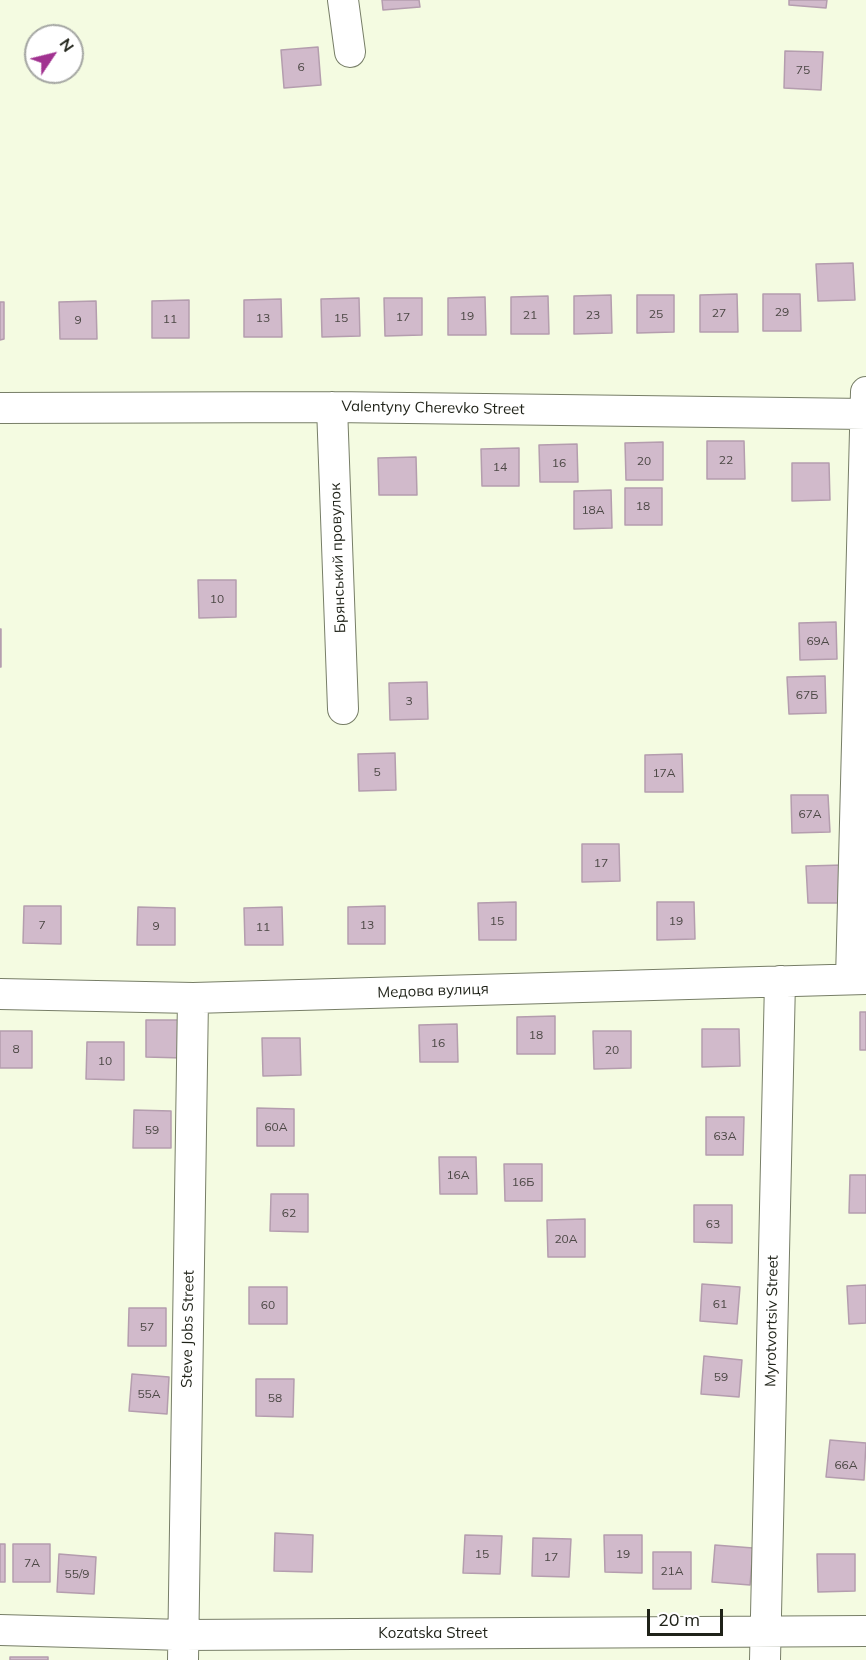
<!DOCTYPE html>
<html>
<head>
<meta charset="utf-8">
<style>
	body { margin:0 }
	#map { position:relative; width:866px; height:1660px; overflow:hidden; background:#f4fbe1; font-family:Mulish,sans-serif }
	canvas { display:block }
	.north { position:absolute; left:24px; top:24px; width:60px; height:60px; box-sizing:border-box; background:#fff; border:2px solid #a5a7a3; border-radius:50%; rotate:55deg; font-size:16px; font-weight:700; line-height:24px; text-align:center; color:#1f2218 }
	.north::after { content:''; display:block; margin:auto; width:21px; height:27px; background:#a13290; clip-path:polygon(50% 0,100% 100%,50% 72%,0 100%) }
	.scale { position:absolute; left:647px; top:1609px; width:76px; height:27px; box-sizing:border-box; border:3px solid #1f2218; border-top:0; padding-left:8px; font-size:18px; line-height:21px; white-space:nowrap; color:#1f2218; -webkit-text-stroke:4px #fff; paint-order:stroke }
</style>
</head>
<body>
<div id="map">
<canvas width="866" height="1660"></canvas>
<div class="north">N</div>
<div class="scale">20 m</div>
</div>
<script>
const context = document.querySelector('canvas').getContext('2d');
context.lineJoin = 'round';
function fillPath(path, color) {
  context.fillStyle = color;
  context.fill(path, 'evenodd');
}
function trace(path, color, width, dash) {
  context.strokeStyle = color;
  context.lineWidth = width;
  context.lineCap = dash ? 'butt' : 'round';
  context.setLineDash(dash || []);
  context.stroke(path);
}
function write(font, color, halo, rows, align = 'center') {
  context.font = font + ' Mulish,sans-serif';
  context.lineWidth = 4.5;
  context.setLineDash([]);
  context.textBaseline = 'middle';
  context.strokeStyle = halo;
  context.fillStyle = color;
  for (const [text, x, y, turn = 0] of rows) {
    context.save();
    context.translate(x, y);
    context.rotate((+turn || 0) * Math.PI / 180);
    context.textAlign = isNaN(turn) ? turn : align;
    if (halo) context.strokeText(text, 0, 0);
    context.fillText(text, 0, 0);
    context.restore();
  }
}
const building = new Path2D(`
	M 382,0 L 419,0 L 420,7 L 383,10 Z
	M 789,0 L 827,0 L 826,8 L 789,5 Z
	M 318,47 L 321,85 L 284,88 L 281,50 Z
	M 785,51 L 823,52 L 821,90 L 784,88 Z
	M 853,263 L 855,300 L 818,301 L 816,264 Z
	M 737,294 L 738,332 L 700,332 L 700,295 Z
	M 763,294 L 800,294 L 801,331 L 763,331 Z
	M 611,295 L 612,333 L 574,334 L 574,296 Z
	M 637,295 L 674,295 L 674,332 L 637,333 Z
	M 548,296 L 549,334 L 511,334 L 511,297 Z
	M 485,297 L 486,335 L 448,335 L 448,298 Z
	M 359,298 L 360,336 L 322,337 L 321,299 Z
	M 384,298 L 422,298 L 422,335 L 385,336 Z
	M 281,299 L 282,337 L 244,337 L 244,300 Z
	M 189,300 L 189,338 L 152,338 L 152,301 Z
	M 96,301 L 97,339 L 60,339 L 59,302 Z
	M 0,302 L 4,302 L 4,339 L 0,340 Z
	M 707,441 L 744,441 L 745,479 L 707,479 Z
	M 663,442 L 663,480 L 626,480 L 625,443 Z
	M 577,444 L 578,482 L 540,482 L 539,445 Z
	M 519,448 L 519,486 L 482,486 L 481,449 Z
	M 416,457 L 417,495 L 379,495 L 378,458 Z
	M 792,463 L 829,463 L 830,500 L 792,501 Z
	M 625,488 L 662,488 L 662,525 L 625,525 Z
	M 611,490 L 612,528 L 574,529 L 574,491 Z
	M 198,580 L 236,580 L 236,617 L 199,618 Z
	M 836,622 L 837,659 L 800,660 L 799,623 Z
	M 0,629 L 1,629 L 1,667 L 0,667 Z
	M 825,676 L 826,713 L 789,714 L 787,677 Z
	M 427,682 L 428,719 L 390,720 L 389,683 Z
	M 395,753 L 396,790 L 359,791 L 358,754 Z
	M 682,754 L 683,792 L 645,792 L 645,755 Z
	M 791,795 L 828,795 L 830,832 L 792,833 Z
	M 582,844 L 619,844 L 620,881 L 582,882 Z
	M 844,865 L 845,903 L 808,903 L 806,866 Z
	M 516,902 L 516,940 L 479,940 L 478,903 Z
	M 657,902 L 694,902 L 695,939 L 657,940 Z
	M 24,906 L 61,906 L 61,944 L 23,943 Z
	M 385,906 L 385,944 L 348,944 L 348,907 Z
	M 138,907 L 175,908 L 175,945 L 137,945 Z
	M 282,907 L 283,945 L 245,945 L 244,908 Z
	M 860,1012 L 866,1012 L 866,1050 L 860,1050 Z
	M 555,1016 L 555,1054 L 517,1054 L 517,1017 Z
	M 146,1020 L 183,1020 L 183,1058 L 146,1057 Z
	M 457,1024 L 458,1062 L 420,1062 L 419,1025 Z
	M 702,1029 L 739,1029 L 740,1066 L 702,1067 Z
	M 0,1031 L 32,1031 L 32,1068 L 0,1068 Z
	M 593,1031 L 631,1031 L 631,1068 L 594,1069 Z
	M 262,1038 L 300,1038 L 301,1075 L 263,1076 Z
	M 87,1042 L 124,1042 L 124,1080 L 86,1079 Z
	M 257,1108 L 294,1109 L 294,1146 L 257,1146 Z
	M 134,1110 L 171,1111 L 171,1148 L 133,1148 Z
	M 706,1117 L 744,1117 L 743,1155 L 706,1155 Z
	M 439,1157 L 476,1157 L 477,1194 L 440,1194 Z
	M 504,1164 L 542,1164 L 542,1201 L 505,1201 Z
	M 850,1175 L 866,1175 L 866,1213 L 849,1213 Z
	M 271,1194 L 308,1194 L 308,1232 L 270,1231 Z
	M 694,1205 L 732,1205 L 732,1243 L 694,1242 Z
	M 585,1219 L 585,1257 L 548,1257 L 547,1220 Z
	M 702,1284 L 740,1287 L 737,1324 L 700,1321 Z
	M 866,1285 L 866,1323 L 849,1324 L 847,1286 Z
	M 249,1287 L 287,1287 L 287,1324 L 249,1324 Z
	M 129,1308 L 166,1308 L 166,1346 L 128,1346 Z
	M 704,1356 L 742,1360 L 739,1397 L 701,1394 Z
	M 132,1374 L 169,1377 L 167,1414 L 129,1411 Z
	M 256,1379 L 294,1379 L 293,1417 L 256,1416 Z
	M 830,1440 L 866,1443 L 864,1480 L 826,1477 Z
	M 275,1533 L 313,1535 L 312,1572 L 274,1571 Z
	M 465,1535 L 502,1536 L 500,1574 L 463,1573 Z
	M 604,1535 L 642,1535 L 642,1573 L 605,1572 Z
	M 533,1538 L 571,1539 L 569,1577 L 532,1576 Z
	M 0,1544 L 5,1544 L 5,1582 L 0,1582 Z
	M 13,1544 L 50,1544 L 50,1582 L 13,1582 Z
	M 715,1545 L 753,1548 L 750,1585 L 712,1582 Z
	M 653,1552 L 691,1552 L 691,1589 L 653,1589 Z
	M 59,1554 L 96,1557 L 94,1594 L 57,1592 Z
	M 817,1554 L 855,1554 L 855,1591 L 818,1592 Z
	M 10,1657 L 48,1657 L 48,1660 L 10,1660 Z`);
fillPath(building, '#d1bacb');
trace(building, '#b49dae', 1.5);
const minor = new Path2D(`
	M 343,0 L 350,52
	M 332,407 L 343,709
	M 0,408 L 332,407 L 866,414
	M 851,979 L 866,392
	M 0,994 L 193,998 L 866,979
	M 0,1630 L 183,1635 L 866,1631
	M 183,1660 L 193,998
	M 765,1660 L 780,981`);
trace(minor, '#777e67', 32);
trace(minor, '#fff', 30);
write('12px', '#4c4845', null, [
	["6",301,67],
	["75",803,70],
	["29",782,312],
	["27",719,313],
	["25",656,314],
	["21",530,315],
	["23",593,315],
	["19",467,316],
	["17",403,317],
	["13",263,318],
	["15",341,318],
	["11",170,319],
	["9",78,320],
	["22",726,460],
	["20",644,461],
	["16",559,463],
	["14",500,467],
	["18",643,506],
	["18А",593,510],
	["10",217,599],
	["69А",818,641],
	["67Б",807,695],
	["3",409,701],
	["5",377,772],
	["17А",664,773],
	["67А",810,814],
	["17",601,863],
	["15",497,921],
	["19",676,921],
	["7",42,925],
	["13",367,925],
	["9",156,926],
	["11",263,927],
	["18",536,1035],
	["16",438,1043],
	["8",16,1049],
	["20",612,1050],
	["10",105,1061],
	["60А",276,1127],
	["59",152,1130],
	["63А",725,1136],
	["16А",458,1175],
	["16Б",523,1182],
	["62",289,1213],
	["63",713,1224],
	["20А",566,1239],
	["61",720,1304],
	["60",268,1305],
	["57",147,1327],
	["59",721,1377],
	["55А",149,1394],
	["58",275,1398],
	["66А",846,1465],
	["15",482,1554],
	["19",623,1554],
	["17",551,1557],
	["7А",32,1563],
	["21А",672,1571],
	["55/9",77,1574]
]);
write('15px', '#1f2218', '#fff', [
	["Valentyny Cherevko Street",433,408,1],
	["Брянський провулок",338,558,-92],
	["Медова вулиця",433,991,-2],
	["Myrotvortsiv Street",772,1321,-89],
	["Steve Jobs Street",188,1329,-89],
	["Kozatska Street",433,1633]
]);
</script>
</body>
</html>
